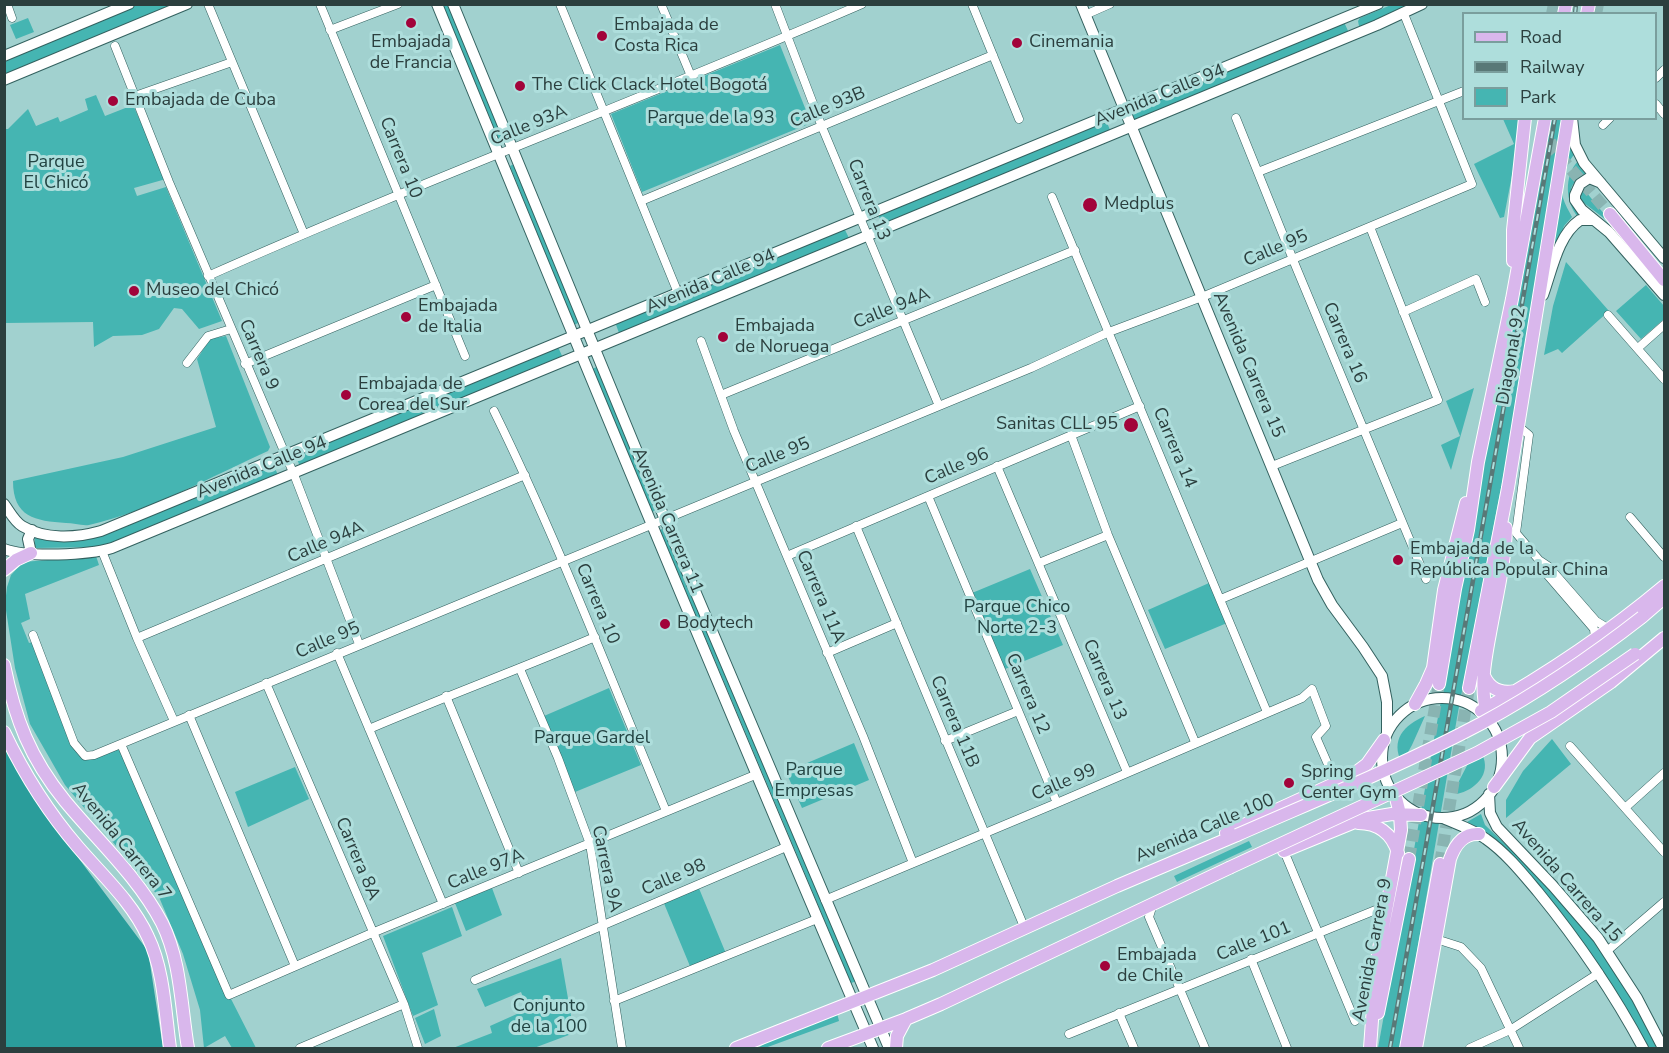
<!DOCTYPE html>
<html>
<head>
<meta charset="utf-8">
<style>
	body { margin:0 }
	#map { position:relative; width:1669px; height:1053px; overflow:hidden; background:#a1d1cf; font-family:"Nunito Sans",sans-serif }
	canvas { display:block }
	.frame { position:absolute; inset:0; border:6px solid #2b3f3e; pointer-events:none }
	.legend { position:absolute; left:1462px; top:12px; width:195px; height:108px; box-sizing:border-box; background:#aededc; border:2px solid #7a9e9d; margin:0; padding:8px 10px; list-style:none; font-size:18px; color:#2b3f3e }
	.legend li { display:flex; align-items:center; gap:12px; height:30px }
	.legend b { width:30px; border:2px solid #7a9e9d }
</style>
</head>
<body>
<div id="map">
<canvas width="1669" height="1053"></canvas>
<div class="frame"></div>
<ul class="legend">
<li><b style="height:8px;background:#d9b7ec"></b>Road</li>
<li><b style="height:8px;background:#597877"></b>Railway</li>
<li><b style="height:16px;background:#45b5b2"></b>Park</li>
</ul>
</div>
<script>
const context = document.querySelector('canvas').getContext('2d');
context.lineJoin = 'round';
function fillPath(path, color) {
  context.fillStyle = color;
  context.fill(path, 'evenodd');
}
function trace(path, color, width, dash) {
  context.strokeStyle = color;
  context.lineWidth = width;
  context.lineCap = dash ? 'butt' : 'round';
  context.setLineDash(dash || []);
  context.stroke(path);
}
function write(font, color, halo, rows, align = 'center') {
  context.font = font + ' "Nunito Sans",sans-serif';
  context.lineWidth = 6;
  context.setLineDash([]);
  context.textBaseline = 'middle';
  context.strokeStyle = halo;
  context.fillStyle = color;
  for (const [text, x, y, turn = 0] of rows) {
    context.save();
    context.translate(x, y);
    context.rotate((+turn || 0) * Math.PI / 180);
    context.textAlign = isNaN(turn) ? turn : align;
    if (halo) context.strokeText(text, 0, 0);
    context.fillText(text, 0, 0);
    context.restore();
  }
}
fillPath(new Path2D(`
	M 136,5 L 178,5 L 5,76 L 5,59 Z
	M 443,5 L 450,5 L 506,137 L 499,140 Z
	M 1391,5 L 1414,5 L 1361,27 L 1359,26 L 1358,21 L 1360,18 Z
	M 28,18 L 34,32 L 16,39 L 10,25 Z
	M 1344,22 L 1349,33 L 1134,121 L 1130,111 Z
	M 780,45 L 811,123 L 642,192 L 611,114 Z
	M 96,95 L 105,116 L 133,105 L 166,179 L 134,188 L 137,196 L 166,187 L 222,321 L 199,329 L 182,309 L 174,308 L 159,329 L 142,335 L 113,336 L 94,347 L 93,322 L 5,323 L 4,129 L 8,129 L 28,109 L 36,126 L 58,117 L 60,122 L 88,110 L 85,99 Z
	M 1503,119 L 1518,119 L 1517,149 L 1504,217 L 1500,218 L 1474,164 L 1514,144 Z
	M 1550,119 L 1563,119 L 1528,347 L 1458,712 L 1402,1039 L 1400,1048 L 1378,1048 L 1492,419 Z
	M 1106,120 L 1110,130 L 882,224 L 878,214 Z
	M 1572,135 L 1574,155 C 1565,164 1562,186 1563,198 C 1565,205 1569,211 1572,217 L 1564,226 L 1553,259 L 1556,221 Z
	M 1578,161 L 1590,174 C 1564,182 1568,196 1581,215 L 1578,217 C 1565,202 1564,176 1578,161 Z
	M 516,163 L 580,322 L 574,325 L 510,166 Z
	M 1582,187 L 1654,275 L 1605,219 L 1580,200 L 1579,193 Z
	M 844,228 L 849,238 L 619,333 L 615,322 Z
	M 1566,262 L 1609,311 L 1562,353 L 1558,349 L 1544,355 L 1553,306 Z
	M 1646,285 L 1664,306 L 1664,319 L 1641,339 L 1616,311 Z
	M 226,336 L 270,447 L 268,451 C 213,476 147,512 89,525 C 82,526 73,523 66,523 C 35,521 13,517 13,481 L 123,457 L 216,427 L 197,359 L 210,339 Z
	M 558,347 L 563,358 L 300,467 L 296,456 Z
	M 599,366 L 658,509 L 652,512 L 592,369 Z
	M 1474,388 L 1451,470 L 1441,445 L 1460,436 L 1446,401 Z
	M 274,466 L 278,475 L 113,543 L 97,547 L 35,548 L 35,536 L 106,534 Z
	M 666,527 L 857,981 L 851,983 L 660,530 Z
	M 96,556 L 99,565 L 25,594 L 30,619 L 21,623 L 29,643 L 35,641 L 74,743 L 85,756 L 121,744 L 229,995 L 256,1048 L 232,1048 L 225,1036 L 204,1048 L 200,1010 L 183,954 L 159,897 L 65,785 L 30,724 L 15,668 L 5,604 L 7,587 L 11,575 L 23,562 Z
	M 1030,569 L 1063,645 L 1005,669 L 972,593 Z
	M 1209,583 L 1227,623 L 1165,649 L 1148,610 Z
	M 609,688 L 641,765 L 575,792 L 544,716 Z
	M 1425,716 L 1412,745 L 1402,763 C 1390,740 1404,725 1425,716 Z
	M 1552,739 L 1571,764 L 1506,818 L 1506,800 L 1523,771 Z
	M 854,743 L 869,780 L 802,808 L 786,772 Z
	M 1482,754 C 1492,774 1475,790 1457,794 L 1459,781 L 1472,756 Z
	M 295,767 L 309,799 L 248,827 L 235,792 Z
	M 1481,814 L 1485,825 L 1530,868 L 1601,948 L 1645,1020 L 1660,1048 L 1647,1048 C 1608,983 1570,917 1516,862 C 1500,846 1487,832 1467,822 Z
	M 1249,841 L 1252,847 L 1177,882 L 1174,876 Z
	M 698,886 L 727,956 L 692,971 L 663,901 Z
	M 492,888 L 502,915 L 466,931 L 455,903 Z
	M 452,907 L 462,936 L 422,953 L 438,1005 L 413,1016 L 383,936 Z
	M 561,958 L 574,1033 L 534,1048 L 453,1048 L 492,1033 L 490,1026 L 528,1009 L 521,992 L 485,1007 L 477,989 Z
	M 434,1009 L 441,1036 L 425,1044 L 415,1018 Z
	M 837,1013 L 839,1021 L 765,1048 L 758,1048 L 769,1041 Z`), '#45b5b2');
fillPath(new Path2D(`
	M 4,745 L 21,776 L 44,812 L 148,951 L 163,1048 L 5,1048 Z`), '#2a9d9b');
trace(new Path2D(`
	M 1552,14 L 1554,4
	M 1596,14 L 1598,4
	M 1542,125 L 1555,151 L 1610,214
	M 1409,859 L 1439,684
	M 1440,864 L 1469,688`), '#89b4b2', 12, [12, 6]);
const minor = new Path2D(`
	M 7,4 L 12,18
	M 208,4 L 304,234
	M 320,4 L 465,356
	M 560,4 L 678,293
	M 661,4 L 691,76
	M 775,4 L 822,127 L 939,406
	M 972,4 L 1019,119
	M 1085,15 L 1110,4
	M 330,30 L 398,4
	M 115,46 L 169,182 L 295,477 L 359,644
	M 1656,78 L 1664,70
	M 135,96 L 232,62
	M 1656,104 L 1664,114
	M 1236,118 L 1296,267 L 1426,579
	M 1603,125 L 1610,118
	M 1258,172 L 1464,91
	M 1052,197 L 1267,712
	M 641,201 L 993,55
	M 208,276 C 424,180 645,98 862,4
	M 1403,312 L 1476,279 L 1485,302
	M 1608,315 L 1664,379
	M 701,341 L 734,431 L 863,736 L 913,863
	M 1638,348 L 1664,325
	M 187,363 L 208,336 L 231,329
	M 245,364 L 436,285
	M 721,395 L 1075,250
	M 494,411 C 558,541 610,677 666,811
	M 1517,425 L 1529,435 L 1516,533 L 1539,560 L 1548,566 L 1596,621 L 1609,629
	M 1071,435 L 1108,535 L 1195,742
	M 997,466 L 1127,772
	M 1272,466 L 1438,400 L 1370,227
	M 928,496 L 1057,803
	M 1630,517 L 1664,557
	M 856,526 L 1025,929
	M 102,551 L 137,638 L 174,721
	M 787,556 L 1140,406
	M 1540,561 L 1544,571 L 1594,629 L 1595,639
	M 1039,563 L 1108,535
	M 1221,599 L 1402,523
	M 33,635 L 74,743 L 85,756 L 94,755 L 1031,368 L 1109,332 L 1202,297 L 1472,184 L 1404,14
	M 137,638 L 525,475
	M 337,653 L 443,904
	M 827,653 L 897,623
	M 520,669 L 558,758 L 590,844 L 622,1048
	M 266,683 L 404,1004 L 418,1048
	M 446,696 L 519,873
	M 189,715 L 295,966
	M 369,729 C 444,697 520,669 595,637
	M 945,741 L 1018,711
	M 121,744 L 229,995 L 372,933 L 755,775
	M 1570,746 L 1664,852
	M 1625,808 L 1664,773
	M 1284,851 L 1355,1021
	M 825,900 L 1057,803 L 1302,698 L 1312,689 L 1326,726 L 1316,737 L 1330,769
	M 1153,904 L 1149,917 L 1205,1048
	M 1436,939 L 1461,947 L 1481,968 L 1519,1048
	M 1607,951 L 1664,902
	M 1251,959 L 1287,1048
	M 475,980 L 786,847
	M 614,1001 L 817,919
	M 1119,1013 L 1134,1048
	M 1069,1034 L 1383,907
	M 300,1048 L 404,1004
	M 1470,1048 L 1510,1030 L 1599,973`);
const secondary = new Path2D(`
	M 437,4 C 580,353 724,702 873,1048
	M 453,4 L 673,539 L 889,1048
	M 1081,4 L 1318,580 L 1332,605 L 1363,647 L 1382,676 L 1387,702 L 1387,733
	M 4,56 L 129,4
	M 4,80 L 187,4
	M 1572,118 L 1575,145 L 1584,163 L 1664,258
	M 1601,183 L 1589,178 L 1580,184 L 1575,195 L 1575,200 L 1582,210 L 1609,232 L 1664,295
	M 1543,295 C 1552,270 1558,235 1580,220 L 1593,220
	M 4,504 C 10,512 14,521 22,526 C 45,540 76,538 101,531 L 1378,4
	M 4,549 C 28,558 88,555 112,548 L 1377,25 L 1422,4
	M 31,553 L 28,539 L 32,530
	M1382 758a60 60 0 1 1 120 0a60 60 0 1 1-120 0Z
	M 1489,794 L 1490,813 L 1497,827 L 1553,886 L 1598,938 L 1637,998 L 1663,1048
	M 1445,819 C 1459,825 1474,830 1486,839 C 1506,853 1522,873 1538,892 C 1578,941 1613,992 1643,1048`);
const primary = new Path2D(`
	M 1564,14 L 1566,4
	M 1587,14 L 1589,4
	M 1610,214 L 1664,280
	M 1513,261 L 1513,230 L 1525,118
	M 4,570 L 16,560 L 31,553
	M 1642,617 L 1664,598
	M 4,665 C 15,719 30,758 65,801 C 98,841 138,877 162,923 C 181,961 181,1007 188,1048
	M 1483,673 C 1488,688 1500,694 1515,691
	M 1439,684 L 1455,589 L 1468,530 L 1478,462 L 1512,299 L 1545,118
	M 1469,688 L 1508,488 L 1568,118
	M 1415,704 L 1426,684 L 1433,668 L 1444,590 L 1466,503
	M 1481,711 C 1545,675 1608,633 1664,586
	M 1488,719 C 1479,687 1485,660 1491,628 C 1497,595 1505,562 1506,528
	M 4,732 C 24,774 48,812 78,847 C 103,876 132,902 148,937 C 164,970 165,1012 170,1048
	M 1494,787 L 1530,738 L 1611,682 L 1664,638
	M 1358,823 C 1377,823 1392,833 1398,853
	M 1226,833 L 1351,776 L 1367,764 L 1384,740
	M 1284,851 L 1362,819 L 1392,814 L 1421,815
	M 1378,1013 L 1409,859
	M 736,1048 L 933,970 L 1117,886 L 1237,835
	M 828,1048 L 906,1019 L 941,1004 L 1229,868
	M 896,1048 L 897,1036 L 906,1019
	M 1370,1048 L 1376,965 L 1401,830 L 1400,814 L 1396,798
	M 1406,1048 L 1440,864
	M 1416,1048 L 1450,859 C 1455,845 1463,833 1479,834`);
trace(minor, '#33615f', 9);
trace(secondary, '#33615f', 12);
trace(primary, '#fff', 14);
trace(minor, '#fff', 8);
trace(secondary, '#fff', 10);
trace(primary, '#d9b7ec', 12);
const rail = new Path2D(`
	M 1575,14 L 1576,4
	M 1390,1048 L 1555,118`);
trace(rail, '#597877', 4.5);
trace(rail, '#aededc', 2, [7]);
const primaryBridge = new Path2D(`
	M 1237,835 C 1319,799 1403,765 1482,723 C 1539,692 1592,656 1642,617
	M 1229,868 L 1477,753 L 1551,712 L 1635,654`);
trace(primaryBridge, '#fff', 14, []);
trace(primaryBridge, '#d9b7ec', 12);
for (const [x, y, r, color] of [
	[411,23,6,"#a2033a"],
	[602,36,6,"#a2033a"],
	[1017,43,6,"#a2033a"],
	[520,86,6,"#a2033a"],
	[113,101,6,"#a2033a"],
	[1090,205,8,"#a2033a"],
	[134,291,6,"#a2033a"],
	[406,317,6,"#a2033a"],
	[723,337,6,"#a2033a"],
	[346,395,6,"#a2033a"],
	[1131,425,8,"#a2033a"],
	[1398,560,6,"#a2033a"],
	[665,624,6,"#a2033a"],
	[1289,783,6,"#a2033a"],
	[1105,966,6,"#a2033a"]
]) {
  const dot = new Path2D();
  dot.arc(x, y, r, 0, 2 * Math.PI);
  context.fillStyle = color;
  context.fill(dot);
  trace(dot, '#aededc', 2);
}
write('18px', '#2b3f3e', '#aededc', [
	["Embajada de",614,26],
	["Costa Rica",614,47],
	["Embajada",411,43,"center"],
	["de Francia",411,64,"center"],
	["Cinemania",1029,43],
	["The Click Clack Hotel Bogotá",532,86],
	["Embajada de Cuba",125,101],
	["Medplus",1104,205],
	["Museo del Chicó",146,291],
	["Embajada",418,307],
	["de Italia",418,328],
	["Embajada",735,327],
	["de Noruega",735,348],
	["Embajada de",358,385],
	["Corea del Sur",358,406],
	["Sanitas CLL 95",1118,425,"right"],
	["Embajada de la",1410,550],
	["República Popular China",1410,571],
	["Bodytech",677,624],
	["Spring",1301,773],
	["Center Gym",1301,794],
	["Embajada",1117,956],
	["de Chile",1117,977]
], 'left');
write('18px', '#2b3f3e', '#aededc', [
	["Avenida Calle 94",1160,96,-22],
	["Calle 93B",828,108,-23],
	["Calle 93A",529,126,-22],
	["Carrera 10",400,158,68],
	["Carrera 13",868,200,68],
	["Calle 95",1276,249,-23],
	["Avenida Calle 94",711,282,-23],
	["Calle 94A",892,309,-22],
	["Carrera 16",1344,343,67],
	["Carrera 9",258,355,67],
	["Diagonal 92",1512,356,-80],
	["Avenida Carrera 15",1248,365,67],
	["Carrera 14",1174,448,67],
	["Calle 95",778,456,-22],
	["Calle 96",957,467,-23],
	["Avenida Calle 94",262,468,-22],
	["Avenida Carrera 11",667,521,67],
	["Calle 94A",326,543,-23],
	["Carrera 11A",820,597,67],
	["Carrera 10",597,604,67],
	["Calle 95",328,641,-23],
	["Carrera 13",1104,680,67],
	["Carrera 12",1027,694,67],
	["Carrera 11B",954,722,67],
	["Calle 99",1064,783,-23],
	["Avenida Calle 100",1205,829,-23],
	["Avenida Carrera 7",121,842,51],
	["Carrera 8A",357,859,67],
	["Carrera 9A",606,869,78],
	["Calle 97A",486,870,-22],
	["Calle 98",674,878,-23],
	["Avenida Carrera 15",1566,881,49],
	["Calle 101",1254,942,-22],
	["Avenida Carrera 9",1373,950,-79]
]);
write('18px', '#224342', '#aededc', [
	["Parque de la 93",711,119],
	["Parque",56,163],
	["El Chicó",56,184],
	["Parque Chico",1017,608],
	["Norte 2-3",1017,629],
	["Parque Gardel",592,739],
	["Parque",814,771],
	["Empresas",814,792],
	["Conjunto",549,1007],
	["de la 100",549,1028]
]);
</script>
</body>
</html>
